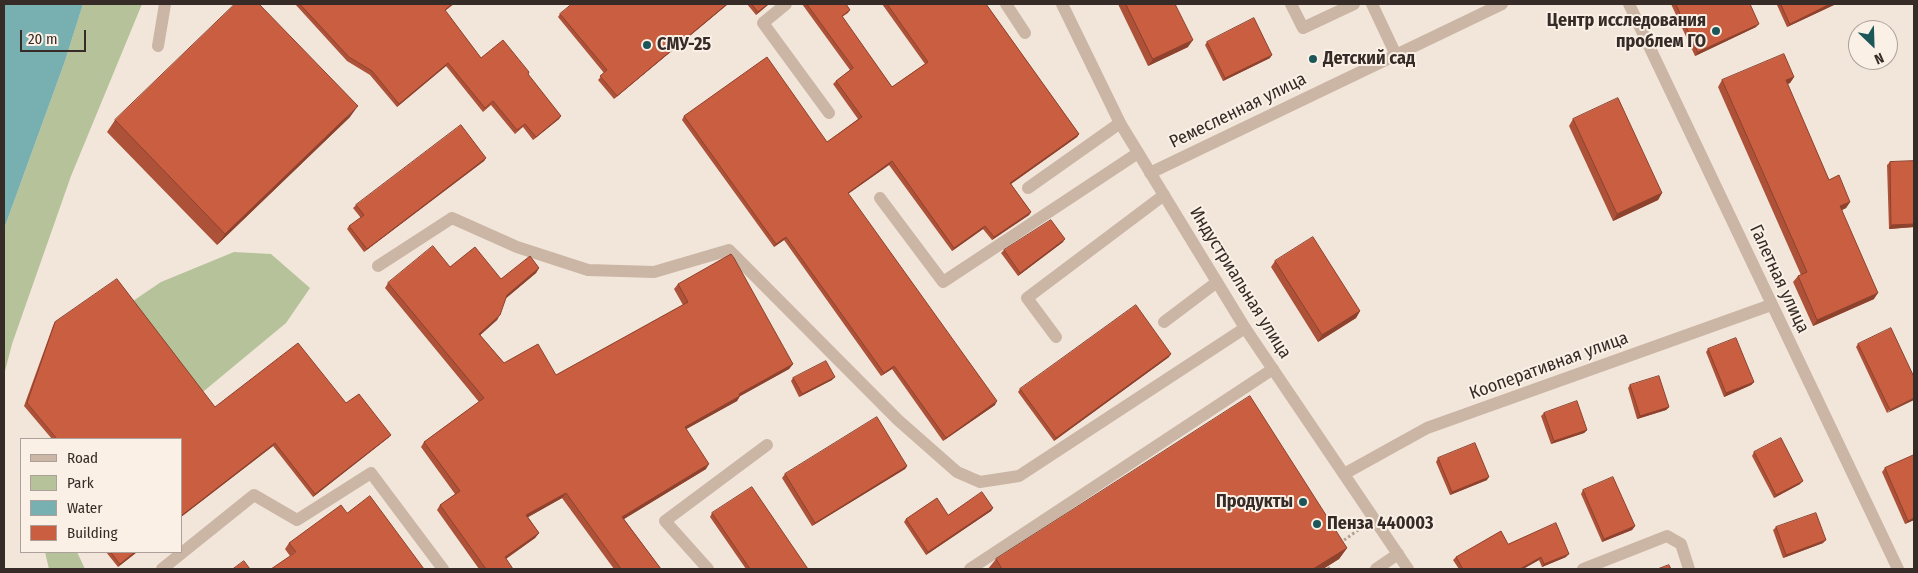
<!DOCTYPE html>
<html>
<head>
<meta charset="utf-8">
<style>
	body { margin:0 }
	#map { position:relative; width:1918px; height:573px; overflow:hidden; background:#f2e6da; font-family:"Fira Sans Condensed",sans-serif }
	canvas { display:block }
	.frame { position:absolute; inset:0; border:5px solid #362b27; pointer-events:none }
	.legend { position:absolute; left:20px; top:438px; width:162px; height:115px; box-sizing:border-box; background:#faf0e6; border:1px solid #aca19a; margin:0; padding:6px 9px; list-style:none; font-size:15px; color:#362b27 }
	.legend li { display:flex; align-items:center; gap:10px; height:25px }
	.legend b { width:25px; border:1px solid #aca19a }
	.north { position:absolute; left:1848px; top:20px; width:50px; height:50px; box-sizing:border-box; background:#faf0e6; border:1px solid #aca19a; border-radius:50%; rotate:156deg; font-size:14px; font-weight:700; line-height:20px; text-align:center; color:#362b27 }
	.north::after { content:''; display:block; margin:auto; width:18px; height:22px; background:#1b5759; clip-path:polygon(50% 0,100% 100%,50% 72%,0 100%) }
	.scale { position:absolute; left:20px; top:30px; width:66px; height:22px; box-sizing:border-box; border:2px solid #362b27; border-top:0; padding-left:6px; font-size:15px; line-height:18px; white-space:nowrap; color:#362b27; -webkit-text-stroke:4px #faf0e6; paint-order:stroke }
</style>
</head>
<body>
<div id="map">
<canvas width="1918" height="573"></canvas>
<div class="frame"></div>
<ul class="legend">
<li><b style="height:6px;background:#cbb6a6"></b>Road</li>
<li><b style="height:14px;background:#b5c29a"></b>Park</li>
<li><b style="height:14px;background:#78afb0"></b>Water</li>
<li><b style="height:14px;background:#c95e41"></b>Building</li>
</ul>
<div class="north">N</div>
<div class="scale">20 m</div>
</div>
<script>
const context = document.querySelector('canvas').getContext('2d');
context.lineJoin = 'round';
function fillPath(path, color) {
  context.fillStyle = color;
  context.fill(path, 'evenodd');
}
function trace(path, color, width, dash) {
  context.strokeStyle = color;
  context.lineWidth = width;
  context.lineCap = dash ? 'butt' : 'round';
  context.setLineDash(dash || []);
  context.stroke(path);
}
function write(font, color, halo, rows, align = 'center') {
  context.font = font + ' "Fira Sans Condensed",sans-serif';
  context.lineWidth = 4;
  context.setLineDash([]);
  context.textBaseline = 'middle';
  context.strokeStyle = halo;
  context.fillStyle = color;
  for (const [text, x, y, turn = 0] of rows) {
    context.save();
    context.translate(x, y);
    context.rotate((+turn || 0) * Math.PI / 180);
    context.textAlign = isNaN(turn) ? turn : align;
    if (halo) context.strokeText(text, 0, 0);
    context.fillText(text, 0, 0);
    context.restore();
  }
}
fillPath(new Path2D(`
	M 83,4 L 142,4 L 71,176 L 12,344 L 4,375 L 4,229 L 65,61 Z
	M 234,252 L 271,254 L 310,288 L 286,323 L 146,439 L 125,439 L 130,303 L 161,282 Z
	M 45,552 L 77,552 L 85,569 L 49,569 Z`), '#b5c29a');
fillPath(new Path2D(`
	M 4,4 L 83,4 L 65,61 L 4,229 Z`), '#78afb0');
trace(new Path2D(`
	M 1340,543 L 1361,528
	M 1328,567 L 1329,569`), '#b69f90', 3, [2.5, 2.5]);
trace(new Path2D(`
	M 786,4 L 763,23 L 829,113
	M 1006,4 L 1025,33
	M 1291,4 L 1303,28 L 1354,4
	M 1372,4 L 1396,55
	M 158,46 L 165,4
	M 1028,188 L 1120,123
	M 880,198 L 943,282 L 1138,153
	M 378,266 L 452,218 L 517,247 L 588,270 L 654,272 L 729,250 L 898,420 L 957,472 L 980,482 L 1019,476 L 1245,328
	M 1164,322 L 1217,282
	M 1056,337 L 1027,298 L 1164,195
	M 162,569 L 254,495 L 297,520 L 371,473 L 443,569
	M 708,569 L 665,521 L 767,445
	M 970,569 L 1273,369
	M 1376,569 L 1398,554`), '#cbb6a6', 12);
trace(new Path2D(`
	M 1062,4 L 1120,123 L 1245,328 L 1408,569
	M 1629,4 L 1898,569
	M 1150,173 L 1502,4
	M 1344,474 L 1427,428 L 1771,305
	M 1583,569 L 1667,536 L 1681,544 L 1689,569`), '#cbb6a6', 12);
fillPath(new Path2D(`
	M 295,4 L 454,4 L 445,11 L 481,58 L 529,72 L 528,75 L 561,116 L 559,119 L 533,140 L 523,127 L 515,134 L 491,105 L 483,112 L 446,66 L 397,107 L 370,75 L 347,61 Z
	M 728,4 L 614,99 L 598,80 L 604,73 L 558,17 L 560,14 Z
	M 747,4 L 769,4 L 756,15 Z
	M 802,4 L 846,4 L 850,10 L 848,13 L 842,17 L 892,87 L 925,64 L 882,4 L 986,4 L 1079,134 L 1077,137 L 1011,184 L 1031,212 L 1029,215 L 992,240 L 983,229 L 952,251 L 889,165 L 848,194 L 995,405 L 943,441 L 892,369 L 881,376 L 784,240 L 774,247 L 682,120 L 684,116 L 827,142 L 858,119 L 833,84 L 836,81 L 850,70 Z
	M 1118,4 L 1175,4 L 1188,47 L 1148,66 Z
	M 1671,4 L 1750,4 L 1756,27 L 1695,56 Z
	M 1777,4 L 1836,4 L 1787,27 L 1777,5 Z
	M 1207,42 L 1270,58 L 1223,81 L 1205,45 Z
	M 1794,77 L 1790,83 L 1787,84 L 1829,180 L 1850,202 L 1846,208 L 1842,210 L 1874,299 L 1813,326 L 1793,282 L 1798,276 L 1801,275 L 1718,87 L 1722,80 Z
	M 350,117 L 217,245 L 107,132 L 115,120 Z
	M 1573,119 L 1662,193 L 1658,200 L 1613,221 L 1569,126 Z
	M 486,158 L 484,161 L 364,252 L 347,229 L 349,226 L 361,218 L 353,208 L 356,205 Z
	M 1914,161 L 1914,227 L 1889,229 L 1887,165 L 1890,162 Z
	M 1063,242 L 1018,276 L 1001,253 L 1004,250 Z
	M 1275,261 L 1360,311 L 1356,318 L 1318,342 L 1271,267 Z
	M 450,267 L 501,279 L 539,268 L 536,273 L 506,298 L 497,320 L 480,335 L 504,363 L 556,375 L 683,305 L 674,289 L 678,284 L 793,364 L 789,369 L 740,396 L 737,401 L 686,429 L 706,469 L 624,519 L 661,569 L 614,569 L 562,498 L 528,517 L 539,533 L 535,538 L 506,559 L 513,569 L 479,569 L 437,510 L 440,505 L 455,494 L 421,447 L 424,442 L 479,402 L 385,288 L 388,283 Z
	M 55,322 L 215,407 L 346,403 L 391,435 L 388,438 L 313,497 L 273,446 L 181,517 L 181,439 L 52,439 L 24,406 L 53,326 Z
	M 1858,344 L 1914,377 L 1887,413 L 1856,347 Z
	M 1708,349 L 1754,382 L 1751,385 L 1724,397 L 1706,352 Z
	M 1169,357 L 1054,441 L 1018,392 L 1020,389 Z
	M 793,378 L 832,380 L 799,397 L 791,381 Z
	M 1630,385 L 1669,407 L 1666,410 L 1637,419 L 1628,388 Z
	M 1544,413 L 1587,430 L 1584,433 L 1551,444 L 1541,416 Z
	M 1754,452 L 1800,484 L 1774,498 L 1752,456 Z
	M 1914,455 L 1914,520 L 1905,524 L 1882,472 L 1885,468 Z
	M 1438,458 L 1487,480 L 1450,495 L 1436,462 Z
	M 907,466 L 905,469 L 812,526 L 782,478 L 785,474 Z
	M 1583,490 L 1635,526 L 1632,530 L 1602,542 L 1581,494 Z
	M 993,508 L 991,511 L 926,555 L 904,522 L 906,519 L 948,515 Z
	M 347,513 L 290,556 L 285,549 L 289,543 Z
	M 712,513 L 808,569 L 746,569 L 710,517 Z
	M 1776,527 L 1823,543 L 1783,558 L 1773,530 Z
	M 1508,544 L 1566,557 L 1542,567 L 1539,560 L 1523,569 L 1459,569 L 1453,560 L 1456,557 Z
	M 1347,548 L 1339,559 L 1323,569 L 988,569 L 996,559 Z
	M 106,552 L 137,552 L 118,567 Z`), '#ad5138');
fillPath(new Path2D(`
	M 727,4 L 728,4 L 614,99 L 617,96 Z
	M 768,4 L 769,4 L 756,15 L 758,12 Z
	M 1830,4 L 1836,4 L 1787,27 L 1790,24 Z
	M 1759,24 L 1756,27 L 1695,56 L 1698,52 Z
	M 1193,40 L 1188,47 L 1148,66 L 1153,59 Z
	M 1272,55 L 1270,58 L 1223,81 L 1225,78 Z
	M 448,63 L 446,66 L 397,107 L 399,104 Z
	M 1794,77 L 1790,83 L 1781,87 L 1786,80 Z
	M 358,106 L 350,117 L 217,245 L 225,234 Z
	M 561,116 L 559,119 L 533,140 L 536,137 Z
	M 1079,134 L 1077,137 L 1008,186 L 1010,183 Z
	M 486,158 L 484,161 L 364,252 L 367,249 Z
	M 892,161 L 889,165 L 845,196 L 848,193 Z
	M 1662,193 L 1658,200 L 1613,221 L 1617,214 Z
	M 1850,202 L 1846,208 L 1836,213 L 1840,206 Z
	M 1031,212 L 1029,215 L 992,240 L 994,237 Z
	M 1914,224 L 1914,227 L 1889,229 L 1891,225 Z
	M 985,226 L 983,229 L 952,251 L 954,248 Z
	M 786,237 L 784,240 L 774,247 L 776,244 Z
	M 1065,239 L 1063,242 L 1018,276 L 1020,273 Z
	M 539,268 L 536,273 L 504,300 L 507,295 Z
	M 1878,293 L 1874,299 L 1813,326 L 1817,320 Z
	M 1360,311 L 1356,318 L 1318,342 L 1322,335 Z
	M 500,315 L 497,320 L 476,339 L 479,334 Z
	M 1171,354 L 1169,357 L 1054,441 L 1056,438 Z
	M 793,364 L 789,369 L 735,399 L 739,394 Z
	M 894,366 L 892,369 L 881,376 L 884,373 Z
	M 835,377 L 832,380 L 799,397 L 802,394 Z
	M 1754,382 L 1751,385 L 1724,397 L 1726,393 Z
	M 740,396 L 737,401 L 681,432 L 685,427 Z
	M 1914,398 L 1914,400 L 1887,413 L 1890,410 Z
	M 997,401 L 995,405 L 943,441 L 946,438 Z
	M 1669,407 L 1666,410 L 1637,419 L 1640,416 Z
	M 1587,430 L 1584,433 L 1551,444 L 1554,441 Z
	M 391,435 L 388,438 L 313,497 L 315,494 Z
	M 275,443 L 273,446 L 181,517 L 181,516 Z
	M 709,464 L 706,469 L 619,522 L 622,517 Z
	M 907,466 L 905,469 L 812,526 L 815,523 Z
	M 1489,477 L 1487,480 L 1450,495 L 1452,492 Z
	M 1803,481 L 1800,484 L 1774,498 L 1776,495 Z
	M 566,493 L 562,498 L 523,520 L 526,515 Z
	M 993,508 L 991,511 L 926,555 L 928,552 Z
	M 1914,518 L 1914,520 L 1905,524 L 1908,521 Z
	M 1635,526 L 1632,530 L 1602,542 L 1604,539 Z
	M 539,533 L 535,538 L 501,562 L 505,557 Z
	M 1826,540 L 1823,543 L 1783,558 L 1786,555 Z
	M 1347,548 L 1339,559 L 1323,569 L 1313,569 Z
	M 135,552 L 137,552 L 118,567 L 120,564 Z
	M 1569,554 L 1566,557 L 1542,567 L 1544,564 Z
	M 1541,557 L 1539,560 L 1523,569 L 1520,569 Z`), '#8d422e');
const building = new Path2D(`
	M 235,4 L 259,4 L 358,106 L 225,234 L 115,120 Z
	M 300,4 L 452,4 L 445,10 L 481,58 L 503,40 L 529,72 L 528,74 L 561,116 L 536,137 L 525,124 L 517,130 L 493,101 L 485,108 L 448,63 L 399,104 L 372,71 L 349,57 Z
	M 572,4 L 727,4 L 617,96 L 600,76 L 607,70 L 560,14 Z
	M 752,4 L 768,4 L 758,12 Z
	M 807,4 L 846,4 L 850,10 L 842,16 L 892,87 L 928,62 L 887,4 L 986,4 L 1079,134 L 1010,183 L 1031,212 L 994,237 L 985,226 L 954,248 L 892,161 L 848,193 L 997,401 L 946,438 L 894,366 L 884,373 L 786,237 L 776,244 L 684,116 L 767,57 L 827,142 L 862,117 L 836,81 L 853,68 Z
	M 1126,4 L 1175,4 L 1193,40 L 1153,59 Z
	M 1676,4 L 1750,4 L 1759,24 L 1698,52 Z
	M 1781,4 L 1830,4 L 1790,24 Z
	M 1254,18 L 1272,55 L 1225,78 L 1207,42 Z
	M 1784,54 L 1794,77 L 1786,80 L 1829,180 L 1839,175 L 1850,202 L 1840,206 L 1878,293 L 1817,320 L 1798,276 L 1807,272 L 1722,80 Z
	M 1618,98 L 1662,193 L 1617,214 L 1573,119 Z
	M 461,125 L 486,158 L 367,249 L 349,226 L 364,215 L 356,205 Z
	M 1914,161 L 1914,224 L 1891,225 L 1890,162 Z
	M 1051,220 L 1065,239 L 1020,273 L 1004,250 Z
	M 1313,237 L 1360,311 L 1322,335 L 1275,261 Z
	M 433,246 L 450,267 L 475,247 L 501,279 L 530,256 L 539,268 L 507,295 L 500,315 L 479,334 L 504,363 L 538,344 L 556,375 L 688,302 L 678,284 L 731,254 L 734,258 L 793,364 L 739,394 L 740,396 L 685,427 L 709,464 L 622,517 L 661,569 L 621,569 L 566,493 L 526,515 L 539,533 L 505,557 L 513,569 L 486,569 L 440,505 L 460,491 L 424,442 L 484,398 L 388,283 Z
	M 117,279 L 215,407 L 298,343 L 346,403 L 359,394 L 391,435 L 315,494 L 275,443 L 181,516 L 181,439 L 57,439 L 27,403 L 55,322 Z
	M 1136,305 L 1171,354 L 1056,438 L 1020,389 Z
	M 1891,328 L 1914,377 L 1914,398 L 1890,410 L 1858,344 Z
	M 1736,338 L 1754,382 L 1726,393 L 1708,349 Z
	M 826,361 L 835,377 L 802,394 L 793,378 Z
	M 1659,376 L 1669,407 L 1640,416 L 1630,385 Z
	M 1250,396 L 1347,548 L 1313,569 L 1002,569 L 996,559 Z
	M 1577,401 L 1587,430 L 1554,441 L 1544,413 Z
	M 877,417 L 907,466 L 815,523 L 785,474 Z
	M 1781,438 L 1803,481 L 1776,495 L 1754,452 Z
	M 1475,443 L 1489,477 L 1452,492 L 1438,458 Z
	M 1914,455 L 1914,518 L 1908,521 L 1885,468 Z
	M 1613,477 L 1635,526 L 1604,539 L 1583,490 Z
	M 752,487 L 808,569 L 750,569 L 712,513 Z
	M 982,492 L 993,508 L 928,552 L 906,519 L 937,498 L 948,515 Z
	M 370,496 L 424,569 L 271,569 L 296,552 L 289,543 L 341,505 L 347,513 Z
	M 1816,513 L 1826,540 L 1786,555 L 1776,527 Z
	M 1556,523 L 1569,554 L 1544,564 L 1541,557 L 1520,569 L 1463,569 L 1456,557 L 1501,531 L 1508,544 Z
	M 111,552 L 135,552 L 120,564 Z
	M 244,561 L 250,569 L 233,569 Z
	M 1669,565 L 1671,569 L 1658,569 Z`);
fillPath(building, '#c95e41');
trace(building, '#8d422e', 1);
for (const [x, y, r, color] of [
	[1716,31,5,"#1b5759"],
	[647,45,5,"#1b5759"],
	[1313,59,5,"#1b5759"],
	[1303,502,5,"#1b5759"],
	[1317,524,5,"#1b5759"]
]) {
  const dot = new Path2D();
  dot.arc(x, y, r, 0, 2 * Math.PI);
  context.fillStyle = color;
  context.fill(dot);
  trace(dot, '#faf0e6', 2);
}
write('bold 18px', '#362b27', '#faf0e6', [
	["Центр исследования",1706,21,"right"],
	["проблем ГО",1706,42,"right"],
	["СМУ-25",657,45],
	["Детский сад",1323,59],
	["Продукты",1293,502,"right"],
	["Пенза 440003",1327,524]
], 'left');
write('18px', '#362b27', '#faf0e6', [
	["Ремесленная улица",1238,111,-26],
	["Галетная улица",1779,279,65],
	["Индустриальная улица",1240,283,58],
	["Кооперативная улица",1549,366,-20]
]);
</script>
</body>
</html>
